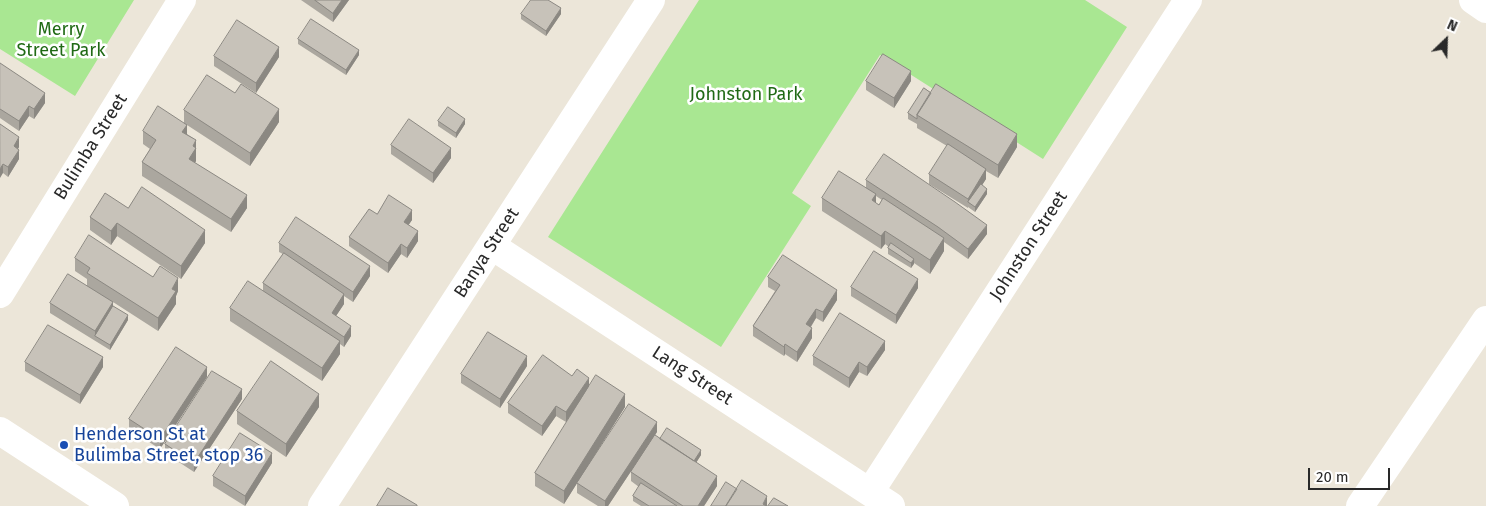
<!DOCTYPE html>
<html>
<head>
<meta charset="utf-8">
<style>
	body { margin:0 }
	#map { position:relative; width:1486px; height:506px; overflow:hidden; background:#ece6d9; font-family:"Fira Sans",sans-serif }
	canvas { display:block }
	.north { position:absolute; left:1421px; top:15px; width:50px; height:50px; -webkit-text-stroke:4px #fff; paint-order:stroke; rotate:24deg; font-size:14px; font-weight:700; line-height:20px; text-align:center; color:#292929 }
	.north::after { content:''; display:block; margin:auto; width:18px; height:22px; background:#292929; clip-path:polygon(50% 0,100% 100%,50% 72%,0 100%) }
	.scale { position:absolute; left:1308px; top:468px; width:82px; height:22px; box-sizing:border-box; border:2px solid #292929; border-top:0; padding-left:6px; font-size:15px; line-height:18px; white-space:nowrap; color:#292929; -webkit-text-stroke:4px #fff; paint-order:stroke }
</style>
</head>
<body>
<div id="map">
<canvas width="1486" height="506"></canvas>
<div class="north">N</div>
<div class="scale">20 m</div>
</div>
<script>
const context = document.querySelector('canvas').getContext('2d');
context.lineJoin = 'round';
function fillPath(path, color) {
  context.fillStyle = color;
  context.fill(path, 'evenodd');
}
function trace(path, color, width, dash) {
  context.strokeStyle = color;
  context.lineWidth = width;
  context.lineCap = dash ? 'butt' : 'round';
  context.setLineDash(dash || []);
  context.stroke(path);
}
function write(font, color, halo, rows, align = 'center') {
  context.font = font + ' "Fira Sans",sans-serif';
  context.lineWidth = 5;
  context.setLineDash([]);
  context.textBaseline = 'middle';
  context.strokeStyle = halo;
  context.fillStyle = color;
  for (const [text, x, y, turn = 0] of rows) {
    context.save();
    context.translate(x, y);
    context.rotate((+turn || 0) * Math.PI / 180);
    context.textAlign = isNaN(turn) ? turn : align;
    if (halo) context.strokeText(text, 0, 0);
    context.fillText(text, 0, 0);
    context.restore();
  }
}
fillPath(new Path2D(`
	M 0,0 L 134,0 L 75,96 L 0,49 Z
	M 699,0 L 1085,0 L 1127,27 L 1043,159 L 880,55 L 792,193 L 811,206 L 721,347 L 548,237 Z`), '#a9e792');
trace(new Path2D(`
	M 1473,0 L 1486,9
	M 492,246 L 891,506
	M 0,294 L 182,0
	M 0,431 L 115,506
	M 870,492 L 1188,0
	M 322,506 L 651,0
	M 1360,506 L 1486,320`), '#fff', 28);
fillPath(new Path2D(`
	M 301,0 L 349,0 L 333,22 Z
	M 521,14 L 561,14 L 546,36 L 521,19 Z
	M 298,39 L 359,55 L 346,75 L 298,44 Z
	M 214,56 L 279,57 L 256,93 L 214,66 Z
	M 0,63 L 45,103 L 34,119 L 29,116 L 19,131 L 0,118 Z
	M 866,81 L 911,81 L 894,108 L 866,90 Z
	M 924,88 L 1017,147 L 998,178 L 986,171 L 986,179 L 982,185 L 987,194 L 975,212 L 968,207 L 968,208 L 929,184 L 929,174 L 947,146 L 917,128 L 917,124 L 908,119 L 908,113 Z
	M 184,110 L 279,122 L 250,166 L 187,125 L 187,134 L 196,140 L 196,161 L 195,163 L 247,208 L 231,232 L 142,176 L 142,162 L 150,149 L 143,144 L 143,131 L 184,123 Z
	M 438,121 L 465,124 L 456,138 L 438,126 Z
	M 0,124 L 19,147 L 18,149 L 19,159 L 8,177 L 3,173 Z
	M 391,145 L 451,158 L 433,183 L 391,154 Z
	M 866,180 L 987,234 L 968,259 L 944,242 L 944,251 L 930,274 L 914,263 L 911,268 L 888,254 L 888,248 L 889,247 L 885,244 L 881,249 L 822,211 L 822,198 L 866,188 ZM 876,196 L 882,200 L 879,205 L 876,203 Z
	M 128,208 L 205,243 L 181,279 L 117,236 L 111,245 L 90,230 L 90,217 Z
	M 377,214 L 412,220 L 408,225 L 418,241 L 407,258 L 401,254 L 388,273 L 349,246 L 349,237 Z
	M 279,243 L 370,276 L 353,302 L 344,296 L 344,304 L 336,316 L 351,336 L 344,347 L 340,344 L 340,354 L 322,381 L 230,321 L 230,308 L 263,291 L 263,283 L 283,254 L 279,252 Z
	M 75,258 L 153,277 L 178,291 L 176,296 L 176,304 L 158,331 L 113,302 L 113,307 L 128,320 L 110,350 L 50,313 L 50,303 L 87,286 L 87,279 L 75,271 Z
	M 768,277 L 837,300 L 823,322 L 816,318 L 811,327 L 812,338 L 797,362 L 785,354 L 784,356 L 753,336 L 753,326 L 775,291 L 768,287 Z
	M 851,287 L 918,288 L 896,324 L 851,296 Z
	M 885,350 L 867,376 L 859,372 L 849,388 L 813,365 L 813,356 Z
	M 25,362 L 103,367 L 80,404 L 25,371 Z
	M 527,366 L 500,408 L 461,383 L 461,374 Z
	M 572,376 L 589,387 L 625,407 L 581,477 L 657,432 L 608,506 L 598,506 L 577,493 L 577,483 L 564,504 L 535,486 L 535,473 L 580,401 L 566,422 L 556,416 L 542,436 L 508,413 L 508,403 Z
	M 207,377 L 160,449 L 129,429 L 129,419 Z
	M 242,399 L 194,472 L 165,453 L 165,444 Z
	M 319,407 L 286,457 L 237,424 L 237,411 Z
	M 660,439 L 701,455 L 696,463 L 717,486 L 704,506 L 641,506 L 633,501 L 633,496 L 639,487 L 631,481 L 631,472 Z
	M 272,463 L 245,506 L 213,486 L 213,476 Z`), '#aba79f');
fillPath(new Path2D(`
	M 342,0 L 349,0 L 333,22 L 333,13 Z
	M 561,8 L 561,14 L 546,36 L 546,31 Z
	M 279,47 L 279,57 L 256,93 L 256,83 Z
	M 359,50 L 359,55 L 346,75 L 346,70 Z
	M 911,71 L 911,81 L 894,108 L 894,98 Z
	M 45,93 L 45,103 L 34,119 L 34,109 Z
	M 29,106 L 29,116 L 19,131 L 19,121 Z
	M 279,109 L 279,122 L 250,166 L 250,153 Z
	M 465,119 L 465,124 L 456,138 L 456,133 Z
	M 187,125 L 187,138 L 182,132 Z
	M 1017,134 L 1017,147 L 998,178 L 998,165 Z
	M 19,137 L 19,147 L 14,156 L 14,146 Z
	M 196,140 L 196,161 L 189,172 L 189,159 L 193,146 Z
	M 451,148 L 451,158 L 433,183 L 433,173 Z
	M 19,150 L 19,159 L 8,177 L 8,167 Z
	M 3,164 L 3,173 L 0,178 L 0,169 Z
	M 986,169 L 986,179 L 970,204 L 968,202 L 968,208 L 968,199 Z
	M 987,189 L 987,194 L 975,212 L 975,207 Z
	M 876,194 L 876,207 L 872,200 Z
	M 247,195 L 247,208 L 231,232 L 231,219 Z
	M 412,210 L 412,220 L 404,232 L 404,222 Z
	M 117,223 L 117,236 L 111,245 L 111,231 Z
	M 987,225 L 987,234 L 968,259 L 968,249 Z
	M 205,230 L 205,243 L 181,279 L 181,266 Z
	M 418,231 L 418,241 L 407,258 L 407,248 Z
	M 885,231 L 885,244 L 881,249 L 881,236 Z
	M 944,238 L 944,251 L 930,274 L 930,260 Z
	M 401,244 L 401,254 L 388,273 L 388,263 Z
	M 914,259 L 914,264 L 911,268 L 911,263 Z
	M 370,266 L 370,276 L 353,302 L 353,292 Z
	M 178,278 L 178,291 L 176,296 L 176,304 L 158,331 L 158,318 L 172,289 Z
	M 918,279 L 918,288 L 896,324 L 896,315 Z
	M 837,290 L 837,300 L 823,322 L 823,312 Z
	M 344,294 L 344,304 L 332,322 L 332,313 Z
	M 113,302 L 113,311 L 95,336 L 95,331 Z
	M 816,309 L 816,318 L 806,334 L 806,324 Z
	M 128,315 L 128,320 L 110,350 L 110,345 Z
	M 351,326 L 351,336 L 344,347 L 344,337 Z
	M 812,328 L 812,338 L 797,362 L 797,352 Z
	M 340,341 L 340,354 L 322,381 L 322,368 Z
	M 885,341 L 885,350 L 867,376 L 867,367 Z
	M 785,344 L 785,354 L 784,356 L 784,347 Z
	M 527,356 L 527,366 L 500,408 L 500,399 Z
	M 103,357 L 103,367 L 80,404 L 80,395 Z
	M 859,362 L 859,372 L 849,388 L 849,378 Z
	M 207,367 L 207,377 L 160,449 L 160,439 Z
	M 589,378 L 589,387 L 566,422 L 566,412 Z
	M 242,389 L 242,399 L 194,472 L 194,463 Z
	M 319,394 L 319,407 L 286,457 L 286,444 Z
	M 625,394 L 625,407 L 564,504 L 564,491 Z
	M 556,406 L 556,416 L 542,436 L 542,426 Z
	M 657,422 L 657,432 L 608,506 L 605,506 L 605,501 Z
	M 701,450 L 701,455 L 692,469 L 692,464 Z
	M 272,453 L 272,463 L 245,506 L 245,496 Z
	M 717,476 L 717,486 L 704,506 L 698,506 Z
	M 767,496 L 767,506 L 763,506 L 763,504 Z`), '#8b8882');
const building = new Path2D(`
	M 315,0 L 342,0 L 333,13 Z
	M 531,0 L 548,0 L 561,8 L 546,31 L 521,14 Z
	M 311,19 L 359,50 L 346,70 L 298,39 Z
	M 237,20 L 279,47 L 256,83 L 214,56 Z
	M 883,54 L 911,71 L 894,98 L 866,81 Z
	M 0,63 L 45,93 L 34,109 L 29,106 L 19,121 L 0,109 Z
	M 207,75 L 235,93 L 241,84 L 279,109 L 250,153 L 184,110 Z
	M 936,84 L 1017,134 L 998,165 L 917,115 Z
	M 924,88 L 931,93 L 917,115 L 917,119 L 908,113 Z
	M 158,106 L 187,125 L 182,132 L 196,140 L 193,146 L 196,148 L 189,159 L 247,195 L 231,219 L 142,162 L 156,140 L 143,131 Z
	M 448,107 L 465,119 L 456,133 L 438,121 Z
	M 409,119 L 451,148 L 433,173 L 391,145 Z
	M 0,124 L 19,137 L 14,146 L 19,150 L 8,167 L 3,164 L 0,169 Z
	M 948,144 L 986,169 L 968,199 L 929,174 Z
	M 884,154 L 955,202 L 987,225 L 968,249 L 938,227 L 866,180 Z
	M 839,171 L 876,194 L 872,200 L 879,205 L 883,198 L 944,238 L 930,260 L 885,231 L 881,236 L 822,198 Z
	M 981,184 L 987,189 L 975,207 L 968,202 Z
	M 142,187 L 205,230 L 181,266 L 117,223 L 111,231 L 90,217 L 105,193 L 128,208 Z
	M 389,195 L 412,210 L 404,222 L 418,231 L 407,248 L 401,244 L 388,263 L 349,237 L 369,209 L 377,214 Z
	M 296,217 L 370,266 L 353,292 L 279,243 Z
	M 89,235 L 153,277 L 160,266 L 178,278 L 172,289 L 176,291 L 158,318 L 87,273 L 90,268 L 75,258 Z
	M 891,243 L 914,259 L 911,263 L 888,248 Z
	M 874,251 L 918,279 L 896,315 L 851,287 Z
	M 284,253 L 344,294 L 332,313 L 351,326 L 344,337 L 263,283 Z
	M 783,255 L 837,290 L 823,312 L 816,309 L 806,324 L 812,328 L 797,352 L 785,344 L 784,347 L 753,326 L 780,285 L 768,277 Z
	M 68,274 L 113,302 L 95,331 L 50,303 Z
	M 248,281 L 340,341 L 322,368 L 230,308 Z
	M 113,306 L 128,315 L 110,345 L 95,336 Z
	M 840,313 L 885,341 L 867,367 L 859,362 L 849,378 L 813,356 Z
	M 48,325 L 103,357 L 80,395 L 25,362 Z
	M 488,332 L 527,356 L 500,399 L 461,374 Z
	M 176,347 L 207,367 L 160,439 L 129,419 Z
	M 543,355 L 572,376 L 577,369 L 589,378 L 566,412 L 556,406 L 542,426 L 508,403 Z
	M 271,361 L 319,394 L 286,444 L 237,411 Z
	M 212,371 L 242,389 L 194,463 L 165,444 Z
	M 596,375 L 625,394 L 564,491 L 535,473 Z
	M 629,404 L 657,422 L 605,501 L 577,483 Z
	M 667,428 L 701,450 L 694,461 L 660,439 Z
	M 240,433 L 272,453 L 245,496 L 213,476 Z
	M 655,435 L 717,476 L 698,506 L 683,506 L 631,472 Z
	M 742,480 L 767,496 L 763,504 L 766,506 L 726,506 Z
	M 726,482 L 737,489 L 726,506 L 711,506 Z
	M 641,483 L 677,506 L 649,506 L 633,496 Z
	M 388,488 L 417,505 L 417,506 L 377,506 Z
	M 774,498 L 788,506 L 768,506 Z`);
fillPath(building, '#c7c2b9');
trace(building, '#8b8882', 1);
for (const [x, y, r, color] of [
	[64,445,5,"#1a4fb4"]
]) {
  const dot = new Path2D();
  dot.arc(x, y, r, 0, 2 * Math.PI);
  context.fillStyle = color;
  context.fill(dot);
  trace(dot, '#fff', 2);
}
write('18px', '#206a15', '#fff', [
	["Merry",61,30],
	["Street Park",61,51],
	["Johnston Park",746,95]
]);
write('18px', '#292929', '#fff', [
	["Bulimba Street",91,147,-58],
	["Johnston Street",1029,246,-57],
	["Banya Street",487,253,-57],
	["Lang Street",692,376,33]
]);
write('18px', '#164399', '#fff', [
	["Henderson St at",74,435],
	["Bulimba Street, stop 36",74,456]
], 'left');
</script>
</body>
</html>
